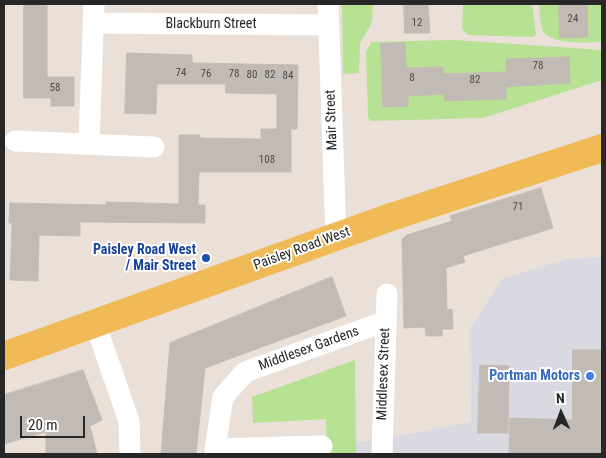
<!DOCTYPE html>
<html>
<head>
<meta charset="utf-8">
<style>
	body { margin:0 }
	#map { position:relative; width:606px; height:458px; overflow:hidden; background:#eae0d8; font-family:"Roboto Condensed",sans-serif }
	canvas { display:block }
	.frame { position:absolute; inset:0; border:5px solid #272727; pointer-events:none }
	.north { position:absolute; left:536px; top:388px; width:50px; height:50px; -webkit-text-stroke:4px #fff; paint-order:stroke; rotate:358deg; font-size:14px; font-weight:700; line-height:20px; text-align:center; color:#272727 }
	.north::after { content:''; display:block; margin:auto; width:18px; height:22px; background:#272727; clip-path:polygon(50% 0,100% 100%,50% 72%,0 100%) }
	.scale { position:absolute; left:20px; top:416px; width:65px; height:22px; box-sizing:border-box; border:2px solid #272727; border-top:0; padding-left:6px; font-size:15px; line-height:18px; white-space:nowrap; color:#272727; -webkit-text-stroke:4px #fff; paint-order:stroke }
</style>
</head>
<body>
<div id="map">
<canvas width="606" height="458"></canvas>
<div class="frame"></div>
<div class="north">N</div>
<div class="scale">20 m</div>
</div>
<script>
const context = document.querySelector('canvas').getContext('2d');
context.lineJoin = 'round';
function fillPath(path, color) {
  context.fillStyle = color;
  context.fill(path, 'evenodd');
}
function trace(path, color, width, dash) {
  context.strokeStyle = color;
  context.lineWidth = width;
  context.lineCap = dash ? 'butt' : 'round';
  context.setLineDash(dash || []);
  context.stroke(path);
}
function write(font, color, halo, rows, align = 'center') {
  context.font = font + ' "Roboto Condensed",sans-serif';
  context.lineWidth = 4;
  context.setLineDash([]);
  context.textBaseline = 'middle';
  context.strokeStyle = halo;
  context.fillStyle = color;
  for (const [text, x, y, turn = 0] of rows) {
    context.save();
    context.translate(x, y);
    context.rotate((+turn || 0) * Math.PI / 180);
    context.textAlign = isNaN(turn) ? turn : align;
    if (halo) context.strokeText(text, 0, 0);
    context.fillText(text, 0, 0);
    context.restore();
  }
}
fillPath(new Path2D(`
	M 602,257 L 602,454 L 223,454 L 296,446 L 372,441 L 471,422 L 470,328 L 502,279 L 567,259 Z`), '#dad9e2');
fillPath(new Path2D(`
	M 342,4 L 373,4 L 372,22 L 360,44 L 359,73 L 343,74 Z
	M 463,4 L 532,4 L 536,34 L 533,37 L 467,35 L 462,28 Z
	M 539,4 L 602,4 L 602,41 C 590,44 550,44 543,31 C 540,24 540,12 539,4 Z
	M 455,40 L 602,50 L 602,80 L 483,118 L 370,121 L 368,117 L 366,52 L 371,42 Z
	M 355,360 L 356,454 L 327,454 L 326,419 L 253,423 L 252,397 Z`), '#b7e193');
const building = new Path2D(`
	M 24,4 L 47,4 L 47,77 L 74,77 L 74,106 L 51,106 L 51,98 L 24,98 Z
	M 404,4 L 428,4 L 430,33 L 405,33 Z
	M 559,4 L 587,4 L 588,37 L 560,38 Z
	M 381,43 L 405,43 L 406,68 L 443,67 L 443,74 L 506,72 L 506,59 L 569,57 L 570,83 L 506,87 L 506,99 L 444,101 L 444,94 L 408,96 L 408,106 L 383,107 Z
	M 127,53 L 192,55 L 192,63 L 298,65 L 297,129 L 277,129 L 277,94 L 226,93 L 225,84 L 157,84 L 156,114 L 125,113 Z
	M 261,129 L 291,129 L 291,172 L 199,172 L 198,205 L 205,205 L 205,223 L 80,222 L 80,236 L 39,235 L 38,281 L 10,280 L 12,223 L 9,223 L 10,203 L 106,205 L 106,202 L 179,204 L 179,135 L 200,135 L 200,138 L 261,139 Z
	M 541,188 L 553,228 L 463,256 L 465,262 L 446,268 L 447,310 L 452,309 L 453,329 L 442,329 L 442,336 L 426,336 L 425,327 L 404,328 L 402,239 L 407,235 L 452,221 L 450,216 Z
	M 332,277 L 346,316 L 205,368 L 196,454 L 161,454 L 170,343 Z
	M 573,350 L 602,350 L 602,454 L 509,454 L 510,418 L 572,420 Z
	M 480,365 L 509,366 L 508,433 L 478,433 Z
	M 83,370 L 102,420 L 90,426 L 97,454 L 46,454 L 46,432 L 4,444 L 4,395 Z`);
fillPath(building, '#c2bab5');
trace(building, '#c5bcb2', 1);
trace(new Path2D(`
	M 328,4 L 336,237
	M 93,23 L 329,25
	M 15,141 L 154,147
	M 89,143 L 94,4
	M 95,323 L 129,421 L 130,454
	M 322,446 L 215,449 L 223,397 L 245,372 L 386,321
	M 382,454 L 387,294`), '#fff', 21);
trace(new Path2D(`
	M 4,356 L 391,217 L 602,148`), '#f0ba57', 28);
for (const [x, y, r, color] of [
	[206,258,5,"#1a4fb4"],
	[590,376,5,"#3f7fe0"]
]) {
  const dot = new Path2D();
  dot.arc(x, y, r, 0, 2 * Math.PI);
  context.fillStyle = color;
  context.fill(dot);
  trace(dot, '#fff', 2);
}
write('11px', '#4e4c4a', null, [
	["24",573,19],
	["12",417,23],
	["78",538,66],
	["74",181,73],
	["76",206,74],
	["78",234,74],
	["80",252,75],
	["82",270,75],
	["84",288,76],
	["8",412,78],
	["82",475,80],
	["58",55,88],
	["108",267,160],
	["71",518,207]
]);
write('14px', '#272727', '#fff', [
	["Blackburn Street",211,24],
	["Mair Street",332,120,-92],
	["Paisley Road West",302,249,-20],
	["Middlesex Gardens",309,349,-20],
	["Middlesex Street",384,374,-88]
]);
write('bold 14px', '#164399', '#fff', [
	["Paisley Road West",196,250],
	["/ Mair Street",196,266]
], 'right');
write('bold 14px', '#366cbe', '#fff', [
	["Portman Motors",580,376]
], 'right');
</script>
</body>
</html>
